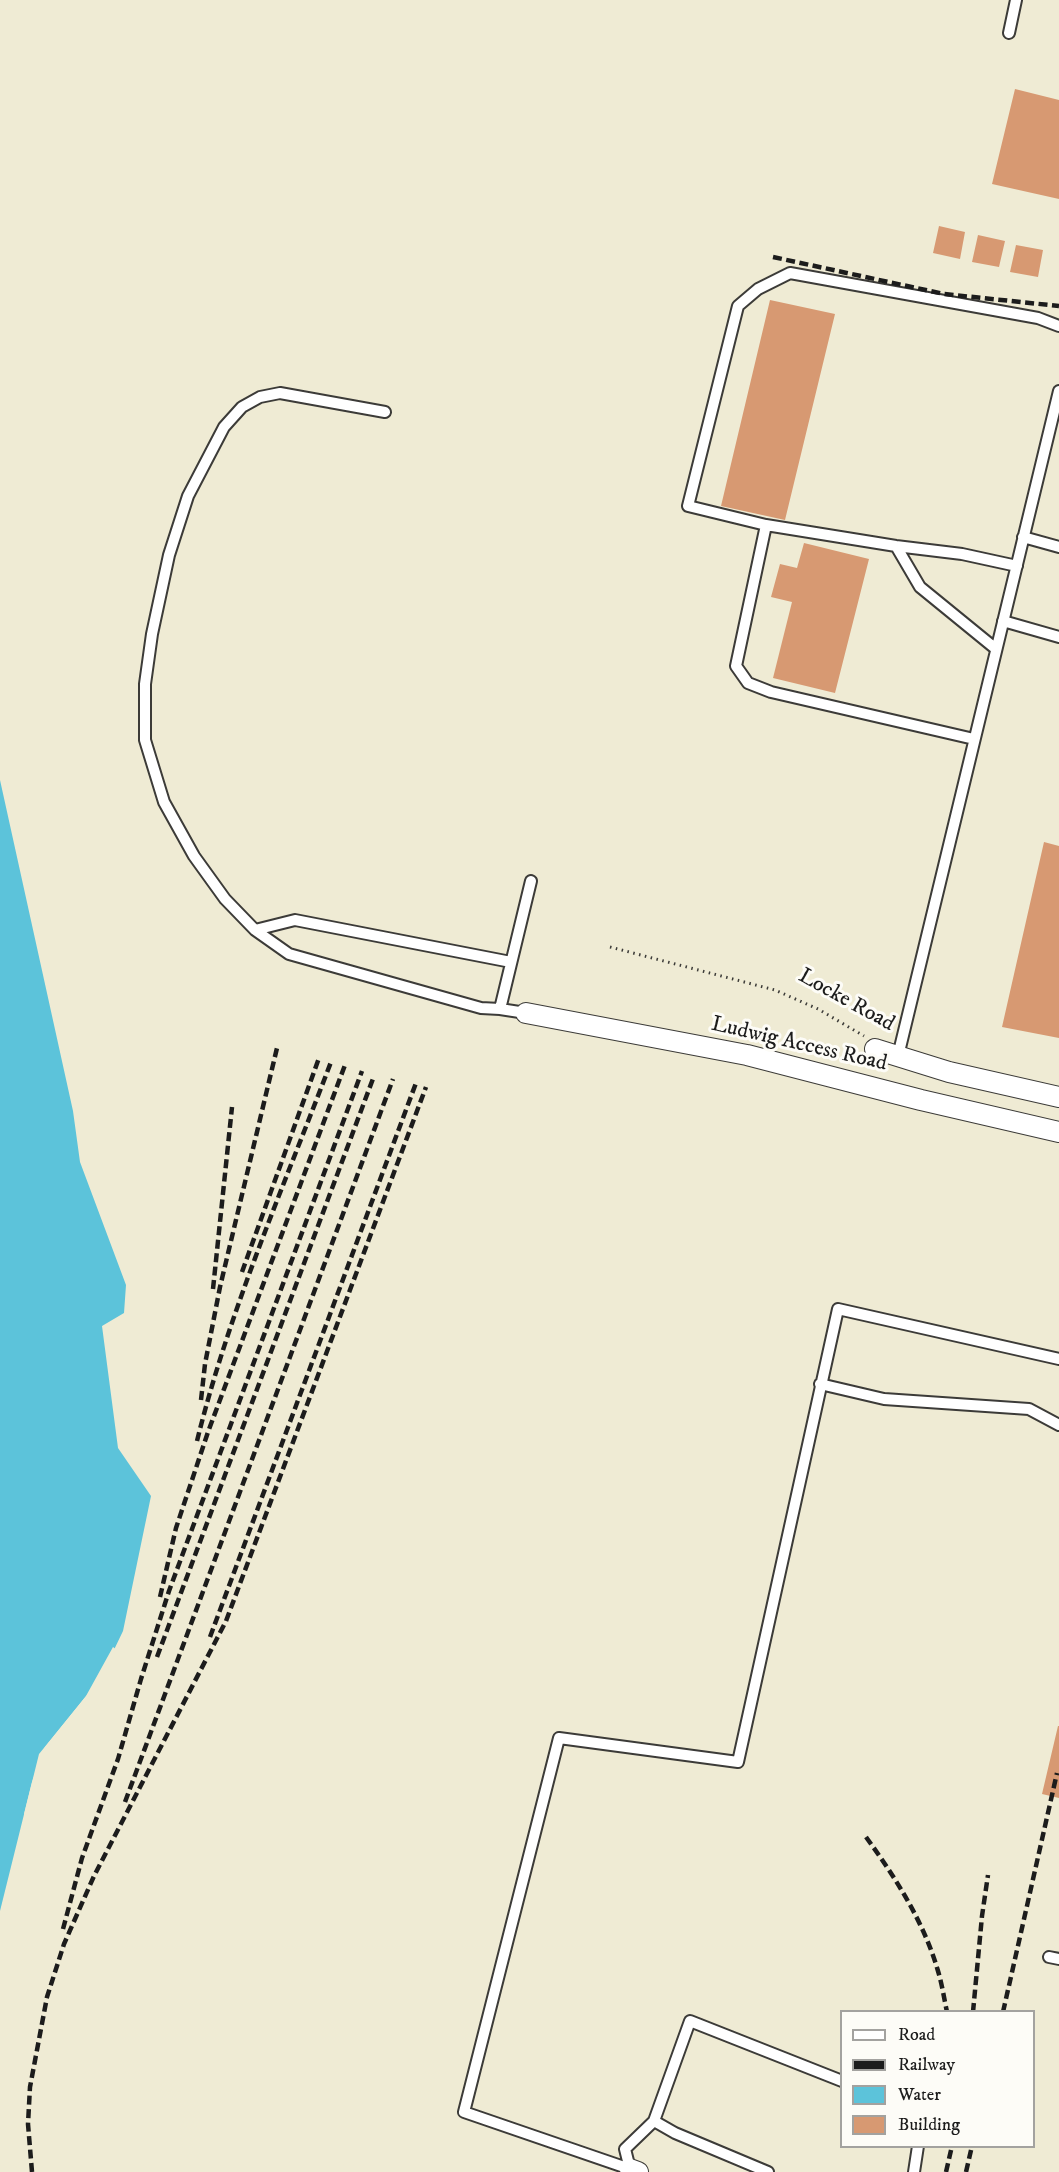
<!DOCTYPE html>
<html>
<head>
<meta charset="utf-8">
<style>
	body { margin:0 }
	#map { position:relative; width:1059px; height:2172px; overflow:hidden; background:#efebd4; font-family:"IM FELL DW Pica",serif }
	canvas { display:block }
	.legend { position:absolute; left:840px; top:2010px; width:195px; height:138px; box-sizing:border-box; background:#fdfcf7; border:2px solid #a3a29f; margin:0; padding:8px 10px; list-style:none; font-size:18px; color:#1c1c1c }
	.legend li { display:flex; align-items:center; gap:12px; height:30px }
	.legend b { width:30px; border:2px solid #a3a29f }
</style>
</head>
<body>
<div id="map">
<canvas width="1059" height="2172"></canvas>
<ul class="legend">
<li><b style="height:8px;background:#fff"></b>Road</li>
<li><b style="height:8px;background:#1c1c1c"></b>Railway</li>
<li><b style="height:16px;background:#5cc3da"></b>Water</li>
<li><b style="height:16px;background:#d79972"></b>Building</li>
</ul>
</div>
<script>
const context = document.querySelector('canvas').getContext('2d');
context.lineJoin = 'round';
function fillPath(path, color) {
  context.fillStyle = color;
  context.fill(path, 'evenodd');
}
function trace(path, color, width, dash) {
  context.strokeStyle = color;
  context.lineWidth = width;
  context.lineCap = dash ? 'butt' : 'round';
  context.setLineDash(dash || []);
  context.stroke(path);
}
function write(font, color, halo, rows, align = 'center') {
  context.font = font + ' "IM FELL DW Pica",serif';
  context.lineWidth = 6;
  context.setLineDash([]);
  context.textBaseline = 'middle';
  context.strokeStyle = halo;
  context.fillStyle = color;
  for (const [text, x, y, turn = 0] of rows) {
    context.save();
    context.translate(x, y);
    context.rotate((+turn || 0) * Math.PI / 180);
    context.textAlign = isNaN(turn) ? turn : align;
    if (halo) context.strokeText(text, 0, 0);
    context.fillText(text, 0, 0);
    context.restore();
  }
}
fillPath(new Path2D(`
	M 0,780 L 73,1111 L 80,1162 L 126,1285 L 124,1313 L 102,1326 L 118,1448 L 151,1496 L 123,1631 L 100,1679 L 39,1754 L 0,1911 Z`), '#5cc3da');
fillPath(new Path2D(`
	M 113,1647 L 117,1650 L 103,1681 L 42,1755 L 26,1819 L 24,1814 L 32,1782 L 45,1747 L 86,1696 Z`), '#efebd4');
fillPath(new Path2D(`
	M 1015,89 L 1059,100 L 1059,199 L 992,184 Z
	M 939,226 L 965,232 L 960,259 L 933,253 Z
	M 978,235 L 1005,241 L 999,267 L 972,262 Z
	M 1016,245 L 1043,250 L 1038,277 L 1010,272 Z
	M 770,300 L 835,314 L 785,520 L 721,506 Z
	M 804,543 L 869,559 L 835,693 L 773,678 L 792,602 L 771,597 L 780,564 L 797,568 Z
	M 1044,842 L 1059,846 L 1059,1038 L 1002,1027 Z
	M 1058,1726 L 1059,1726 L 1059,1798 L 1042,1794 Z`), '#d79972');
const service = new Path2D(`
	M 1009,33 L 1016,0
	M 385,412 L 280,393 L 260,397 L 242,407 L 224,427 L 188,496 L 169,555 L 152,634 L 145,684 L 145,740 L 164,802 L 194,856 L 225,899 L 255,930 L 289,954 L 481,1008 L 500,1009
	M 766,525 L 688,506 L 738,306 L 758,289 L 790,273 L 1038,318 L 1059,326
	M 1023,537 L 1059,547
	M 896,546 L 920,587 L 996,649
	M 1003,621 L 1059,637
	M 974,739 L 771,692 L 748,683 L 736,666 L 766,525 L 896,546 L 962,554 L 1017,566
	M 255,930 L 295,920 L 511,962
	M 526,1013 L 500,1009 L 531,881
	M 898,1056 L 1059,391
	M 820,1384 L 884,1399 L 1029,1409 L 1059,1425
	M 1049,1957 L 1059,1959
	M 654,2121 L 675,2133 L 768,2172
	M 630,2169 L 464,2112 L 559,1738 L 738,1762 L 838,1309 L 1059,1359
	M 630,2169 L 625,2149 L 654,2121 L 690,2021 L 842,2081
	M 914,2172 L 918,2146`);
const minor = new Path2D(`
	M 526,1013 L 747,1055 L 921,1100 L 1059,1132
	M 875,1049 L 949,1072 L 1059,1097
	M 630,2169 L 638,2172`);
trace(service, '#3c3b38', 14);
trace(minor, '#3c3b38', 22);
trace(new Path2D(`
	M 610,947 L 775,990 L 818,1009 L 864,1036`), '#3c3b38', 3, [1.5, 4.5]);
trace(service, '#fff', 10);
trace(minor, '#fff', 20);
trace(new Path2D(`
	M 773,257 L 944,294 L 1059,306
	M 242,1272 L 319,1058
	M 213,1289 L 232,1107
	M 201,1400 L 205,1364 L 220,1287 L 277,1048
	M 197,1441 C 229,1311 284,1186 331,1062
	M 160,1597 L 176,1528 L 208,1432 L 345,1065
	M 210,1637 L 416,1083
	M 157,1657 L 374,1076
	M 125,1802 L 393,1079
	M 866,1837 C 895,1877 924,1922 938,1971 C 942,1984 944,1998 947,2012
	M 63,1929 L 82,1858 L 118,1759 L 141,1679 L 169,1591 L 362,1071
	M 973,2012 L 982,1916 L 988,1875
	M 1003,2012 L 1057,1773
	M 32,2172 L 28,2124 L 30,2087 L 47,1997 L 64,1944 L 94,1876 L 226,1621 L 426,1087
	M 946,2172 L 952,2146
	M 966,2172 L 972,2146`), '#1c1c1c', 4.5, [9, 4.5]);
write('22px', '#1c1c1c', '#fdfcf7', [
	["Locke Road",846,1001,29],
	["Ludwig Access Road",799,1045,13]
]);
</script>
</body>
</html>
